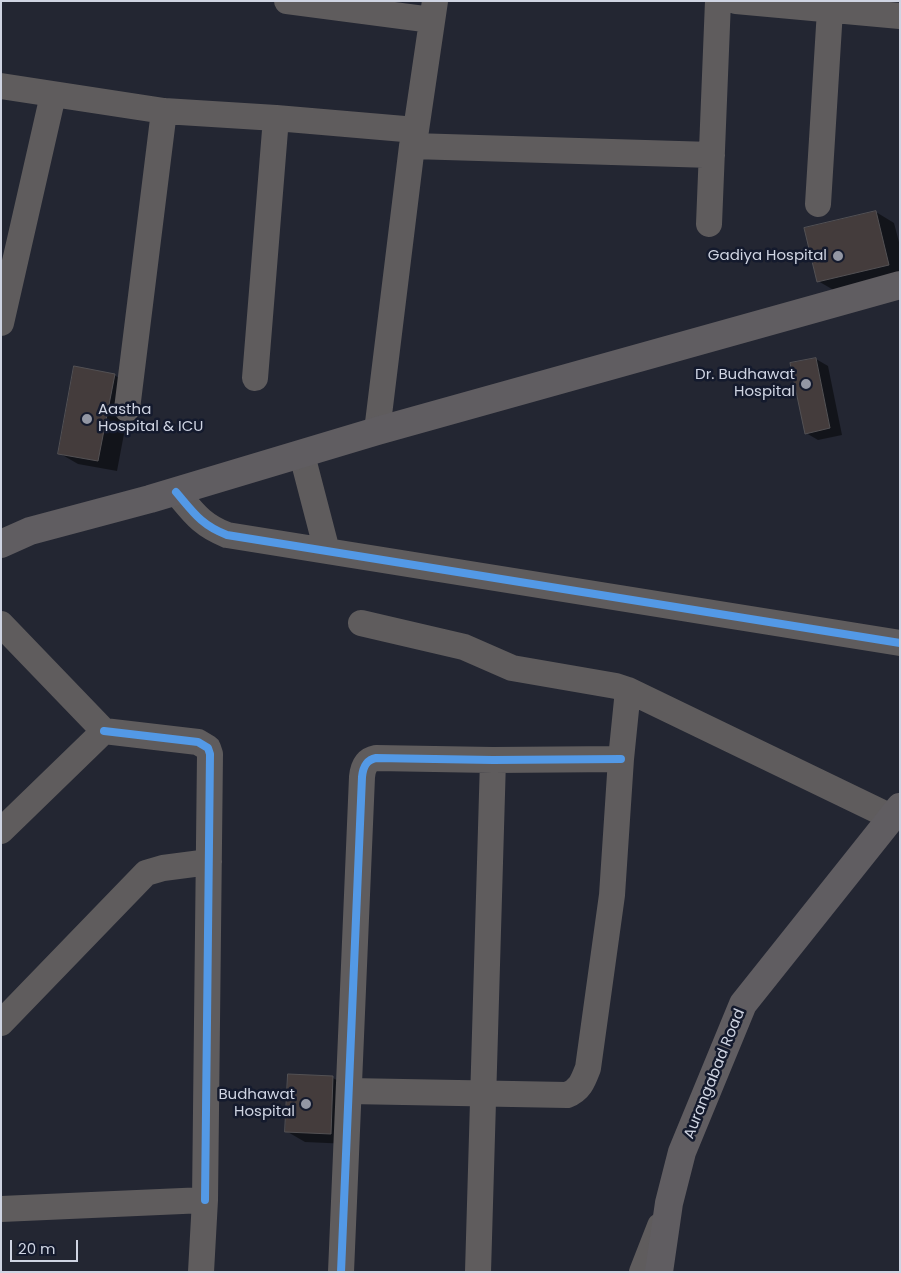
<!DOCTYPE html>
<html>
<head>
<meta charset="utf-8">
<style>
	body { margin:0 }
	#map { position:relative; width:901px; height:1273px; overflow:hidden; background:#232632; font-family:Poppins,sans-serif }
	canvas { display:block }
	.frame { position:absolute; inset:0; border:2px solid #cfd4e2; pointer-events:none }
	.scale { position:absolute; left:10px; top:1240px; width:68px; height:22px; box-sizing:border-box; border:2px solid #cfd4e2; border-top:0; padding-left:6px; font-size:15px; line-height:18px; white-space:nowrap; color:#cfd4e2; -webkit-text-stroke:4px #141a2d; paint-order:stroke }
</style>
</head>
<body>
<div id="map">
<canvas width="901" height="1273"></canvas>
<div class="frame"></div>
<div class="scale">20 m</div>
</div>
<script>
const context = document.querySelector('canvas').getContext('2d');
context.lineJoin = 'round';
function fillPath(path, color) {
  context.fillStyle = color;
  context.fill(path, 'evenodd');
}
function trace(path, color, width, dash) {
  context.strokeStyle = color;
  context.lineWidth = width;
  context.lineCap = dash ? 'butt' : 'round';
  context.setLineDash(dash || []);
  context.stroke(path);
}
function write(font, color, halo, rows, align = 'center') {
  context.font = font + ' Poppins,sans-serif';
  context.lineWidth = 5;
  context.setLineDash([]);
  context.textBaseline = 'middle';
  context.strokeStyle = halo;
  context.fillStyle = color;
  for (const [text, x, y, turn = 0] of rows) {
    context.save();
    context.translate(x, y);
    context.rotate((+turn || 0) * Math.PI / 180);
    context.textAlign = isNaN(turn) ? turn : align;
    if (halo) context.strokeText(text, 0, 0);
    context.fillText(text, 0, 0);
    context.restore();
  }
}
fillPath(new Path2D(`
	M 876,212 L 894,223 L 900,246 L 900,277 L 837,292 L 818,281 Z
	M 816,359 L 828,366 L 842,435 L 818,440 L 806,433 Z
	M 114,375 L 133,386 L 117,471 L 78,464 L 59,453 Z
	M 333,1078 L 351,1088 L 349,1144 L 305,1142 L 286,1131 Z`), '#0007');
const building = new Path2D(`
	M 876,211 L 889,265 L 817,282 L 804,228 Z
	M 816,358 L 830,428 L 805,434 L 790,363 Z
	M 74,366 L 115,374 L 98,461 L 58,454 Z
	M 288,1074 L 333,1076 L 331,1134 L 285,1132 Z`);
fillPath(building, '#443c3c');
trace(building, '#535154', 1);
trace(new Path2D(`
	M 287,1 L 432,20
	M 736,1 L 900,16
	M 1,86 L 164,111 L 276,118 L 416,130
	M 412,146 L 712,155
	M 818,204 L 830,10
	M 709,224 L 718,1
	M 1,323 L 53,95
	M 255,378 L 276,118
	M 127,409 L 164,111
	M 377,431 L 412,146 L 416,130 L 435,1
	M 302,455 L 327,551
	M 176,492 C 193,512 201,525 227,535 L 900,643
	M 361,623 L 464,647 L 512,668 L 616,686 L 628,690 L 891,817
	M 1,624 L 104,731 L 1,831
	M 104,731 L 198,742 L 208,748 L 210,754 L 205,1200
	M 1,1023 L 146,873 L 163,868 L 209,862
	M 349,1091 L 567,1095 C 580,1090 583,1081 588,1068 L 612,895 L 621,759 L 628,690
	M 1,1209 L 205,1200 L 201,1272
	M 341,1272 L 362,777 C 363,767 366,760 376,758 L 493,760 L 621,759
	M 478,1272 L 493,760
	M 642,1272 L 660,1226`), '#5f5c5d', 26);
trace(new Path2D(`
	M 1,544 L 30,531 L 150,499 L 377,431 L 900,285
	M 659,1272 L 669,1203 L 682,1152 L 743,1004 L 900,807`), '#605d61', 28);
trace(new Path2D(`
	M 176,492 C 193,512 201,525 227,535 L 900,643
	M 104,731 L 198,742 L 208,748 L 210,754 L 205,1200
	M 341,1272 L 362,777 C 363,767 366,760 376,758 L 493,760 L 621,759`), '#5399e6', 8);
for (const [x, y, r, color] of [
	[838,256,6,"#9397a4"],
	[806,384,6,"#9397a4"],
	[87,419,6,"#9397a4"],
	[306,1104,6,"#9397a4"]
]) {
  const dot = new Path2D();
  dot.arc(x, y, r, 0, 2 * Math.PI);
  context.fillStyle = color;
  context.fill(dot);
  trace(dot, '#141a2d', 2);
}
write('15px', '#cfd4e2', '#141a2d', [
	["Gadiya Hospital",827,256],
	["Dr. Budhawat",795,375],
	["Hospital",795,392],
	["Aastha",98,410,"left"],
	["Hospital & ICU",98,427,"left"],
	["Budhawat",295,1095],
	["Hospital",295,1112]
], 'right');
write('15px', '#cfd4e2', '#141a2d', [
	["Aurangabad Road",715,1074,-68]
]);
</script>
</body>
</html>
